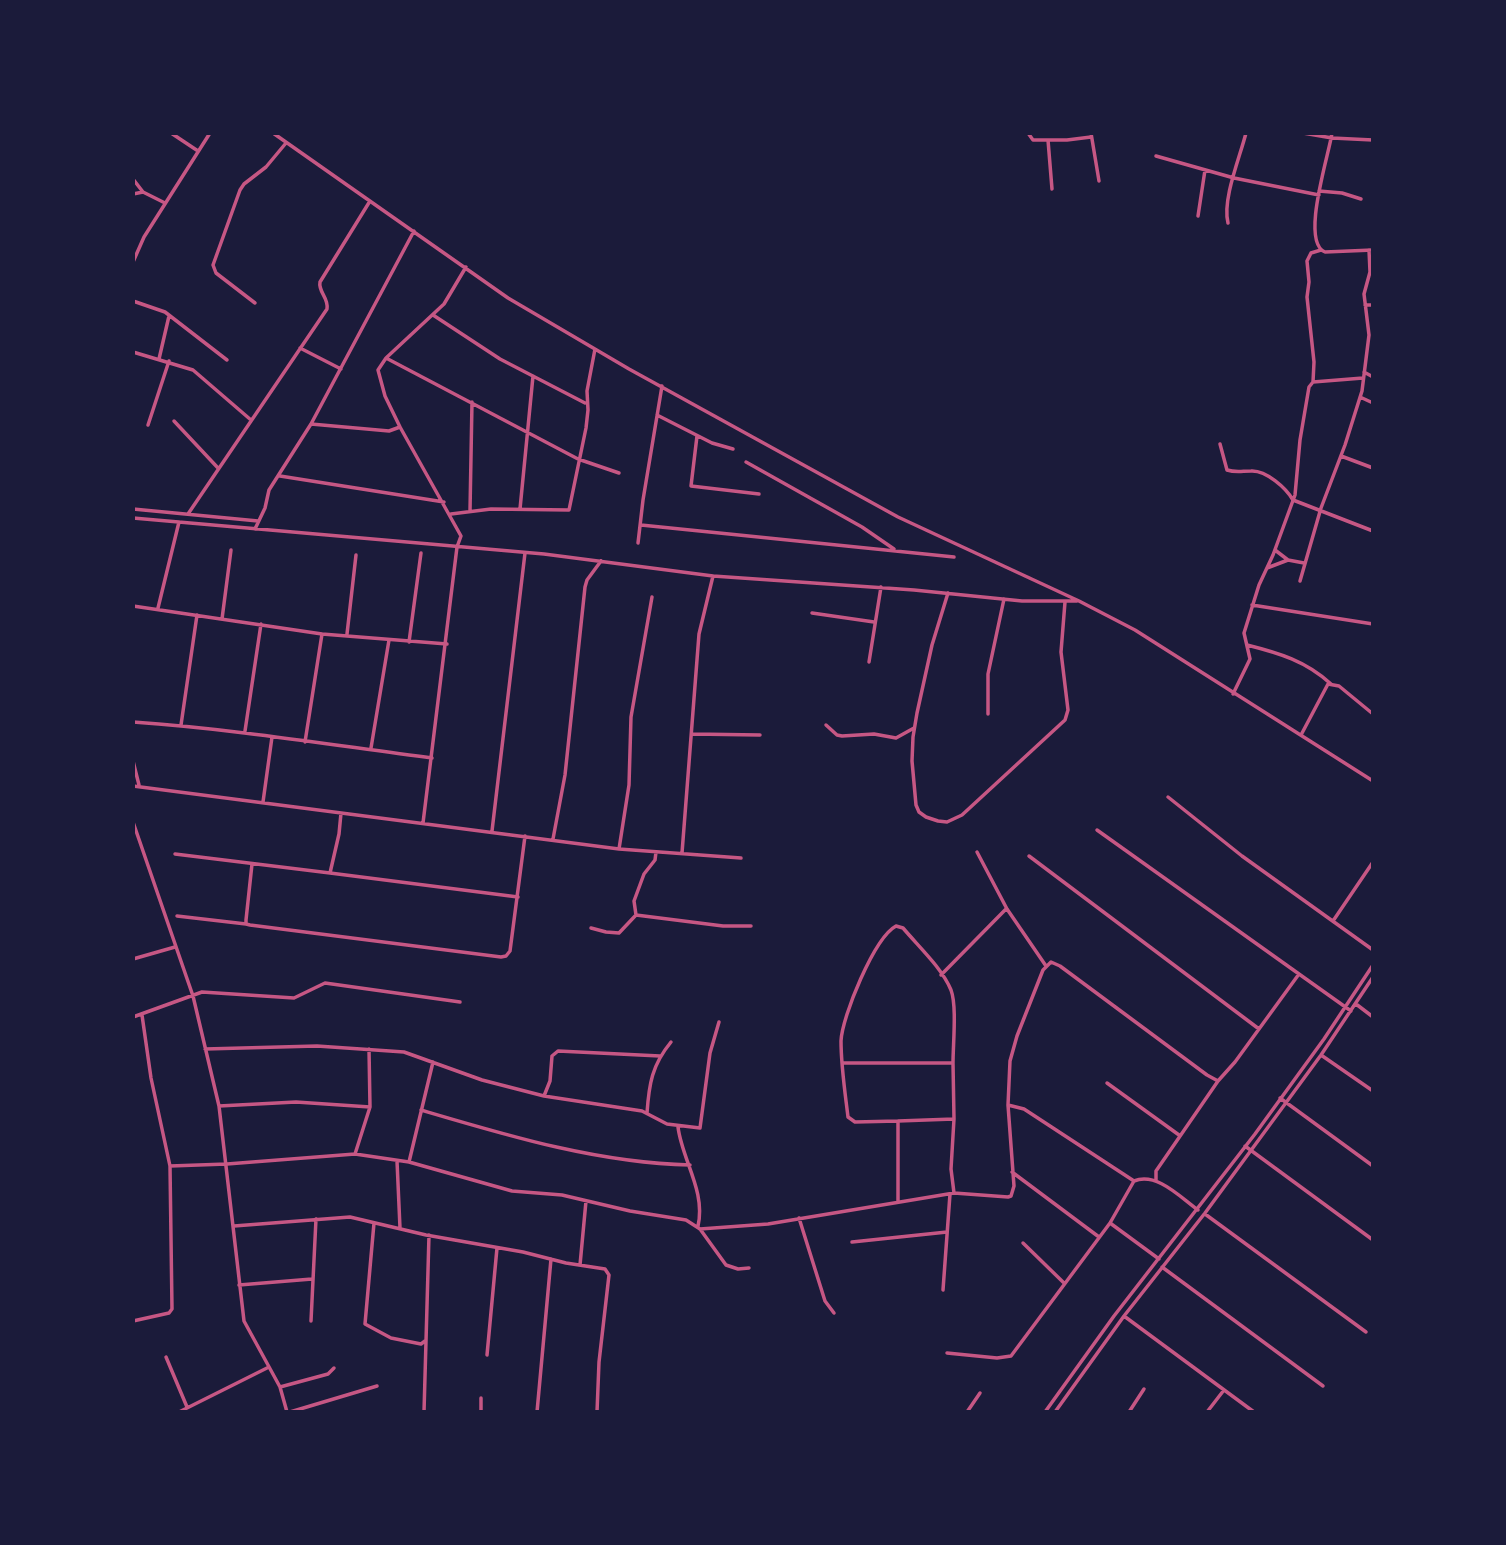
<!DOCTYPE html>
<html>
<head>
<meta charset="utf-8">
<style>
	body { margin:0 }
	#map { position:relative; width:1506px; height:1545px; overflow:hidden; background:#1b1b3a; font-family:Figtree,sans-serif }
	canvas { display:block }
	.frame { position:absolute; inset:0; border:135px solid #1b1b3a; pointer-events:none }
</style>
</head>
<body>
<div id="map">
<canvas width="1506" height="1545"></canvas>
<div class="frame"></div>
</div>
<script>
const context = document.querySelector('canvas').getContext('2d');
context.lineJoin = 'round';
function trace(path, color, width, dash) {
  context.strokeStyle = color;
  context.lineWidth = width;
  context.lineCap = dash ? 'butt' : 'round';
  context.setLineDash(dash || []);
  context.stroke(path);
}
trace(new Path2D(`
	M 171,133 L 198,151
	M 273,133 L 508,298 L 629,369 L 898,517 L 1079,601 L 1135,630 L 1373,781
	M 1028,133 L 1033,140 L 1067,140 L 1091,137
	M 1091,133 L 1099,181
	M 1303,133 L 1332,138 L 1373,140
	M 1332,133 C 1329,155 1300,242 1325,252 L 1373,250
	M 1048,140 L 1052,189
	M 1156,156 L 1234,178 L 1319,195
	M 133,179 L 143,192 L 165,203
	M 1319,191 L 1342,193 L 1361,199
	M 133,194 L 143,192
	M 1198,216 L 1205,170
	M 1228,223 C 1222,200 1240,157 1246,133
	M 133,262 L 144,237 L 210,133
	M 133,301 L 165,312 L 227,360
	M 255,303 L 216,273 L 213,265 L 240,190 L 244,184 L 266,167 L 286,143
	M 1365,305 L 1373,305
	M 433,315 L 500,359 L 585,403
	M 300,348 L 341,369
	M 133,352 L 193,370 L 251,420
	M 386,358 L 578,459 L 619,473
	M 159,359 L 169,316
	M 1364,372 L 1373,377
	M 1313,382 L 1314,362 L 1307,297 L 1309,282 L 1307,261 L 1311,253 L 1321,250
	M 1360,397 L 1373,403
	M 657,415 L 712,443 L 733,449
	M 174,421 L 218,468
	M 311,424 L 389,431 L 400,427 L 385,396 L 378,370 L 386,358 L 444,304 L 466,267
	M 148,425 L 169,361
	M 400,427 L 461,536 L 457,547 L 423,823
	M 697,436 L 691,486 L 759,494
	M 1220,444 L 1227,470 C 1236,473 1242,471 1251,471 C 1266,470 1286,488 1293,500 L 1373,531
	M 1341,456 L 1373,468
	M 746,462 L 862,527 L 894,549
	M 280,476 L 444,502
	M 133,509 L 258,521
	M 520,509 L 533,376
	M 470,511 L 472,402
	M 188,514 L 327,309 C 329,298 318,292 320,282 L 370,201
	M 451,514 L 491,509 L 569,510 L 586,428 L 588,410 L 587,391 L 595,349
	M 133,518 L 544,554 L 713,576 L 914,590 L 1022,601 L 1077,601
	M 641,525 L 954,557
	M 255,529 L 265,508 L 269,490 L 311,424 L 414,231
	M 638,543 L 643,500 L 662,386
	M 1275,550 L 1288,560 L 1304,563
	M 1267,568 L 1288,560
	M 1300,581 L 1321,508 L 1345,445 L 1362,391 L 1369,335 L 1364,294 L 1370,272 L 1369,250
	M 948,593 L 932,645 L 917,713 L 913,737 L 912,761 L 916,805 L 919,812 L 926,817 L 938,821 L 947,822 L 962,815 L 1065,720 L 1068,710 L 1061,652 L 1065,602
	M 1252,605 L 1373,624
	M 133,606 L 322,634 L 447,644
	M 158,608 L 179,522
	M 812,613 L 874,622
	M 222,619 L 231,550
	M 347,634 L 356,555
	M 409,642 L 421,553
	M 1247,645 C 1279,653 1306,661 1331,684
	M 869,662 L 881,587
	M 1233,694 L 1250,659 L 1244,633 L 1259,585 L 1273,555 L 1295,495 L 1300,440 L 1309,387 L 1313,382 L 1363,378
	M 988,714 L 988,674 L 1004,599
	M 133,722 C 234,729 332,745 432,758
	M 181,725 L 197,615
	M 826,725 L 837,735 L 842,736 L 874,734 L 896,738 L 914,728
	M 245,731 L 261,624
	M 692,734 L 760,735
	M 1301,735 L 1328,684 L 1339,686 L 1373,714
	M 305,742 L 322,634
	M 371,748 L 389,640
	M 133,761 L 139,785
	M 133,786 L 619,849 L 741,858
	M 1168,797 L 1242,856 L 1373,950
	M 263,802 L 272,737
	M 133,822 L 193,996 L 219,1106 L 244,1321 L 280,1387 L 287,1412
	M 1097,830 L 1299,974
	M 492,831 L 525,553
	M 553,839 L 565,775 L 585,587 L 587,580 L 601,561
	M 619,849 L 629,785 L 631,717 L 652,597
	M 977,852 L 1007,909 L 1046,966
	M 682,853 L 699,634 L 713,576
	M 175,854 L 330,873 L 339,834 L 341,813
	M 1029,856 L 1259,1029
	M 252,864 L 246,920 L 246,924 L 250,925 L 501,957 L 506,956 L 510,951 L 525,836
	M 330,873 L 518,897
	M 636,915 L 723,926 L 751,926
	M 177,916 L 246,924
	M 1333,921 L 1373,862
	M 591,928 L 606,932 L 619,933 L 636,915 L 634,901 L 644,874 L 655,860 L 656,852
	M 133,959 L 175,947
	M 941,975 L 1006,909
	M 1356,1004 L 1373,1017
	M 133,1017 L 202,992 L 294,998 L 325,983 L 460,1002
	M 205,1049 L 317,1046 L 404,1052 L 482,1080 L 544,1096 L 642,1111 L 667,1124 L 700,1128 L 710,1053 L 719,1022
	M 1321,1055 L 1373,1091
	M 843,1063 L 953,1063 L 954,1119
	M 1107,1083 L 1179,1135
	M 544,1096 L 550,1081 L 552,1056 L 558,1051 L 660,1056
	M 1280,1098 L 1373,1166
	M 1008,1105 L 1024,1109 L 1134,1181 C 1157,1172 1180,1197 1198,1210
	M 219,1106 L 296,1102 L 370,1107
	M 421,1110 C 509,1136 598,1163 690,1165
	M 647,1113 C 649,1084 652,1065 671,1042
	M 898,1121 L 855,1122 L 848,1117 C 845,1092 841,1066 841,1041 C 842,1017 874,938 896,926 L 903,928 C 919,947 942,968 951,990 C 957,1006 953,1044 953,1063
	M 678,1127 C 682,1160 706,1191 698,1226
	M 1245,1146 L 1373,1240
	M 355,1154 L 370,1107 L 369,1049
	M 397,1161 L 400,1228
	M 409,1162 L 433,1062
	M 170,1166 L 227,1164 L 355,1154 L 409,1162 L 512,1191 L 562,1195 L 630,1211 L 686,1220 L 700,1229 L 726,1265 L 738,1269 L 749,1268
	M 1012,1172 L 1099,1237
	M 1134,1181 L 1110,1223 L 1159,1259
	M 1156,1181 L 1156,1171 L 1218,1081
	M 898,1202 L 898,1121 L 954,1119 L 951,1169 L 954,1193
	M 1205,1214 L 1366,1332
	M 799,1218 L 825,1301 L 834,1313
	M 374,1223 L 365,1324 L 391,1338 L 421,1344 L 425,1341
	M 234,1226 L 350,1217 L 426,1235 L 523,1252 L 566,1263 L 605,1269 L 609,1275 L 599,1362 L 597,1412
	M 700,1229 L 768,1224 L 954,1193 L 1008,1197 L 1011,1196 L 1014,1186 L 1008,1105 L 1010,1061 L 1017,1036 L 1043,970 L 1051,962 L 1060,966 L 1207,1075 L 1218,1081 L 1235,1062 L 1299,974 L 1351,1011
	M 852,1242 L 947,1232
	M 1023,1243 L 1064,1283
	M 580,1265 L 586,1201
	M 1162,1267 L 1323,1386
	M 239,1285 L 312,1279
	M 943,1290 L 950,1194
	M 1124,1316 L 1254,1412
	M 133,1321 L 169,1313 L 172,1309 L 170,1166 L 151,1078 L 142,1015
	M 311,1321 L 316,1219
	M 947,1353 L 997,1358 L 1011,1356 L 1110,1223
	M 487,1355 L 497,1248
	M 166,1357 L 187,1407
	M 280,1387 L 328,1374 L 334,1368
	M 179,1412 L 269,1367
	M 290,1412 L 377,1386
	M 424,1412 L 429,1235
	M 481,1412 L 481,1398
	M 537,1412 L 551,1259
	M 967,1412 L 980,1393
	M 1045,1412 L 1114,1316 L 1255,1134 L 1324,1039 L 1373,965
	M 1055,1412 L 1124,1316 L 1205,1213 L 1321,1055 L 1373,977
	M 1129,1412 L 1144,1389
	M 1207,1412 L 1224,1390`), '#c65784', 3.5);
</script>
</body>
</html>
